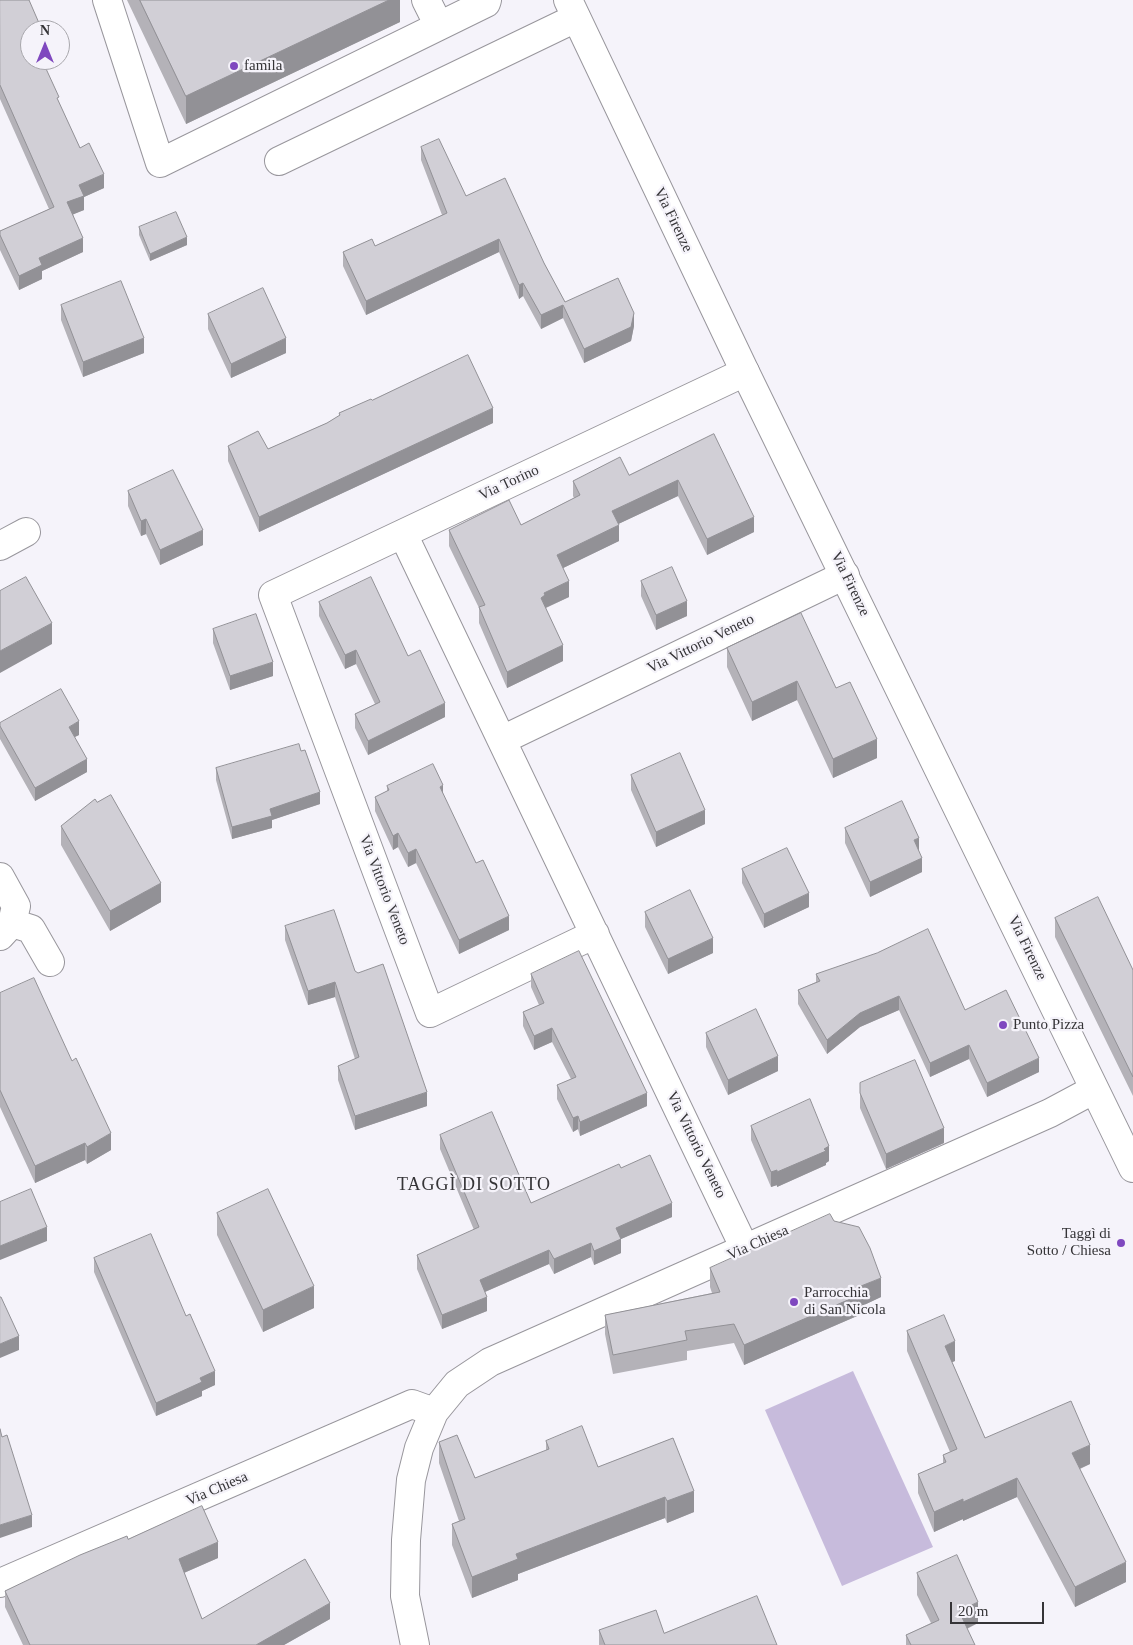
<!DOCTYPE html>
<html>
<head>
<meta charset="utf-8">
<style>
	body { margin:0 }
	#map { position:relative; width:1133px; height:1645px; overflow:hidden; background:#f5f3fa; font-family:"Times New Roman",serif }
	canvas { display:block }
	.north { position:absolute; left:20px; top:20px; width:50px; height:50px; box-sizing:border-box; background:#f5f3fa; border:1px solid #a8a7ac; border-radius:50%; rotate:0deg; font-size:14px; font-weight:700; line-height:20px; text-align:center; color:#353437 }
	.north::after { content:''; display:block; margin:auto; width:18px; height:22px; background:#7f48bf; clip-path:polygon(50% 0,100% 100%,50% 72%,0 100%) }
	.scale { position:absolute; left:950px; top:1602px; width:94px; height:22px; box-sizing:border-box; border:2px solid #353437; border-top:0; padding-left:6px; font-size:15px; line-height:18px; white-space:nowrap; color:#353437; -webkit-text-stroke:4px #f5f3fa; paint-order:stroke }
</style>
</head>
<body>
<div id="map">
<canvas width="1133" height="1645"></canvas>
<div class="north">N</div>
<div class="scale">20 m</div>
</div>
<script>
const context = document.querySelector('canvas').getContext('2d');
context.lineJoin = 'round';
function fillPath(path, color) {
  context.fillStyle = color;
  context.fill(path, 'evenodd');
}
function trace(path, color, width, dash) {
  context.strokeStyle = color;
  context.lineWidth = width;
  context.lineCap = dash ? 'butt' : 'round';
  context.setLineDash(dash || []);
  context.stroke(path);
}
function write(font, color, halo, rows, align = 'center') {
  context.font = font + ' "Times New Roman",serif';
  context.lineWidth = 4.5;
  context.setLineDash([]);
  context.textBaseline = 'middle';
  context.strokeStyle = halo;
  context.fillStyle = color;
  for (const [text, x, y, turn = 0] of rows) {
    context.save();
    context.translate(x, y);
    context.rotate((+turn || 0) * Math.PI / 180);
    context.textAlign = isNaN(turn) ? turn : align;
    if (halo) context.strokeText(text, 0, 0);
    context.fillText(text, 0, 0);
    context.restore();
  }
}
fillPath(new Path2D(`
	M 853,1371 L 933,1547 L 842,1586 L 765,1410 Z`), '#c7bbdc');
const minor = new Path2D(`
	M 107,0 L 160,163 L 486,3 L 487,0
	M 426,0 L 439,26
	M 279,161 L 576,18
	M 403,534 L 745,1249
	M 0,546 L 26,532
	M 502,740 L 845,575
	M 0,877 L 16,906 L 12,923 L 0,936
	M 12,923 L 31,929 L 50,962
	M 595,934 L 430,1013 L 273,595 L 745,372
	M 0,1583 L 412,1404 L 434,1412
	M 415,1645 L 405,1596 L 406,1540 L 411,1480 L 419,1448 L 434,1412 L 457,1384 L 490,1362 L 1050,1113 L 1093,1090`);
const major = new Path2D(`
	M 568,0 L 745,372 L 1133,1168`);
trace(minor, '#98969c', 30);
trace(major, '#98969c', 30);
trace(minor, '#fff', 28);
trace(major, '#fff', 28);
fillPath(new Path2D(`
	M 0,0 L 30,30 L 59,103 L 80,148 L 104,188 L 84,197 L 84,210 L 73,214 L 83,252 L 42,271 L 42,279 L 19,290 L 0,250 L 0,231 L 49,209 L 0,99 Z
	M 127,0 L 400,0 L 400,22 L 186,124 Z
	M 421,147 L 466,196 L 544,263 L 565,302 L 634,326 L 631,341 L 584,363 L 563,318 L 541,329 L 523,296 L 519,299 L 499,252 L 366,315 L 343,266 L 343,252 L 375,246 L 442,215 L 421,160 Z
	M 139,227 L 187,245 L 150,261 L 139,235 Z
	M 61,305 L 144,353 L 83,377 L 61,320 Z
	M 208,314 L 286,353 L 231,378 L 208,329 Z
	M 372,400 L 493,423 L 259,532 L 228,461 L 228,446 L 268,449 L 327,423 L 339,416 L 339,413 Z
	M 714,434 L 754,532 L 707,555 L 678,496 L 618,524 L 619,541 L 563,568 L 569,597 L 546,608 L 563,661 L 507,688 L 479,623 L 479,608 L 449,546 L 449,530 L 521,525 L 574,498 L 573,496 L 573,481 L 629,475 Z
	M 128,491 L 203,545 L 160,565 L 146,534 L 141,536 L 128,506 Z
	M 641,581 L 687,616 L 656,630 L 641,596 Z
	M 319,602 L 408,656 L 445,717 L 368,755 L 355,728 L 355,714 L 375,704 L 356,664 L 345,669 L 319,616 Z
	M 213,629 L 273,676 L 230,690 L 213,643 Z
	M 727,648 L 836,688 L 877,758 L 833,778 L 797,700 L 752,721 L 727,667 Z
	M 0,723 L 79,735 L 74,737 L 87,772 L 35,801 L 0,739 Z
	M 301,751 L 320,804 L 272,820 L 272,828 L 232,839 L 216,780 L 216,768 Z
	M 631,775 L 705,824 L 656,847 L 631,790 Z
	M 387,786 L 443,795 L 476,863 L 509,930 L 459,954 L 416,863 L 408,867 L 398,847 L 393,850 L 375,811 L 375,797 L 387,791 Z
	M 61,826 L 161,902 L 110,931 L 61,845 Z
	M 845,828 L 919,851 L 922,872 L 870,897 L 845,843 Z
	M 742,869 L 809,907 L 764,928 L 742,883 Z
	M 645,912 L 713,953 L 668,974 L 645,927 Z
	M 1055,918 L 1133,970 L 1133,1096 L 1055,937 Z
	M 285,926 L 355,971 L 427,1106 L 355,1130 L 338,1080 L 338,1066 L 355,1059 L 335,997 L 308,1005 L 285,940 Z
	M 531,974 L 647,1106 L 580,1136 L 578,1129 L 573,1132 L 557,1099 L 557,1085 L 571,1079 L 552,1042 L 534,1050 L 523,1026 L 523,1012 L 539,1005 L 531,987 Z
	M 816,974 L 965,1010 L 1039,1072 L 987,1097 L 969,1059 L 930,1077 L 899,1010 L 860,1027 L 827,1054 L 798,1004 L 798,990 L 816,982 Z
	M 0,993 L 111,1150 L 87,1164 L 85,1160 L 35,1183 L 0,1107 Z
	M 706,1033 L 778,1071 L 728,1095 L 706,1047 Z
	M 860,1083 L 944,1143 L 886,1169 L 860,1108 Z
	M 751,1126 L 829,1161 L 826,1163 L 826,1165 L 777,1187 L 777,1185 L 771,1187 L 751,1140 Z
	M 440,1135 L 531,1203 L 621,1168 L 672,1217 L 621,1239 L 621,1253 L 594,1265 L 591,1257 L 554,1274 L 549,1264 L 485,1292 L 487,1311 L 442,1329 L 417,1269 L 417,1255 L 474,1230 L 440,1149 Z
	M 217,1213 L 314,1308 L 263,1332 L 217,1235 Z
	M 834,1221 L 881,1297 L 864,1305 L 864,1313 L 744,1365 L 734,1343 L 687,1351 L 687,1360 L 613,1374 L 605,1334 L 605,1315 L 712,1293 L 710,1287 L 710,1268 Z
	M 94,1258 L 186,1316 L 215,1385 L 202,1391 L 202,1396 L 156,1416 L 94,1272 Z
	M 907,1331 L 955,1361 L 952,1362 L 985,1438 L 1090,1464 L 1080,1469 L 1126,1582 L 1075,1607 L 1017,1497 L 963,1521 L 963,1519 L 934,1532 L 918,1493 L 918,1474 L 943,1463 L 943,1455 L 950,1452 L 907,1351 Z
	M 673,1438 L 694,1512 L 667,1523 L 665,1518 L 518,1574 L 518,1580 L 472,1598 L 452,1545 L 452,1524 L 459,1521 L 439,1463 L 439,1442 L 475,1478 L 546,1451 L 546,1441 L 598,1467 Z
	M 128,1539 L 218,1558 L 184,1573 L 202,1619 L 330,1619 L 284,1645 L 23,1645 L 5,1607 L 5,1591 Z
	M 917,1573 L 978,1623 L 967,1629 L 975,1645 L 906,1645 L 906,1635 L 931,1623 L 917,1595 Z
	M 599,1630 L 664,1633 L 777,1645 L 599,1645 Z`), '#b4b2b8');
fillPath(new Path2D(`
	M 389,0 L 400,0 L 400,22 L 186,124 L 186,96 Z
	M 104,174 L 104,188 L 84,197 L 84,210 L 67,217 L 67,202 L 79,185 Z
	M 187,237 L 187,245 L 150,261 L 150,254 Z
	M 83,238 L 83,252 L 42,271 L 42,279 L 19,290 L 19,276 L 39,258 Z
	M 499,239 L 499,252 L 366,315 L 366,301 Z
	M 523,283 L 523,296 L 519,299 L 519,285 Z
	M 563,305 L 563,318 L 541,329 L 541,315 Z
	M 634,313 L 634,326 L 631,341 L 584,363 L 584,349 Z
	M 144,338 L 144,353 L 83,377 L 83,362 Z
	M 286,338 L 286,353 L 231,378 L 231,364 Z
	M 493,408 L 493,423 L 259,532 L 259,517 Z
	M 678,480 L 678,496 L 612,527 L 612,511 Z
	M 754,517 L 754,532 L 707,555 L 707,539 Z
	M 146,519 L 146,534 L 141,536 L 141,521 Z
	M 619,525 L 619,541 L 557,571 L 557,555 Z
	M 203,530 L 203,545 L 160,565 L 160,550 Z
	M 569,581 L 569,597 L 545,608 L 541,598 L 544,593 Z
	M 687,601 L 687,616 L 656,630 L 656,615 Z
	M 52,623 L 52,644 L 0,673 L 0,651 Z
	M 563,645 L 563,661 L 507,688 L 507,672 Z
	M 356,650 L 356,664 L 345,669 L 345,655 Z
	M 273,662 L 273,676 L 230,690 L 230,676 Z
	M 797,681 L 797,700 L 752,721 L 752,702 Z
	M 445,703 L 445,717 L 368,755 L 368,741 Z
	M 79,721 L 79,735 L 69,740 L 69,727 Z
	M 877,739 L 877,758 L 833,778 L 833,759 Z
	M 87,759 L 87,772 L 35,801 L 35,788 Z
	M 443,785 L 443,799 L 440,787 Z
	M 320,792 L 320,804 L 272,820 L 272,828 L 232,839 L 232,827 L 270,809 Z
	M 705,810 L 705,824 L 656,847 L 656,832 Z
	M 398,833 L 398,847 L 393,850 L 393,836 Z
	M 919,838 L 919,853 L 914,840 Z
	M 416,849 L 416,863 L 408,867 L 408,853 Z
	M 922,858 L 922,872 L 870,897 L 870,882 Z
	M 161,883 L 161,902 L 110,931 L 110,911 Z
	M 809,893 L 809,907 L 764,928 L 764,914 Z
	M 509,916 L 509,930 L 459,954 L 459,940 Z
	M 713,938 L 713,953 L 668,974 L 668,959 Z
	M 335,982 L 335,997 L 308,1005 L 308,991 Z
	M 899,996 L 899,1010 L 860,1027 L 827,1054 L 827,1040 L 860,1013 Z
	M 552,1028 L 552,1042 L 534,1050 L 534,1036 Z
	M 969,1045 L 969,1059 L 930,1077 L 930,1063 Z
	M 778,1056 L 778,1071 L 728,1095 L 728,1080 Z
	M 1039,1058 L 1039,1072 L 987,1097 L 987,1083 Z
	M 427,1092 L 427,1106 L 355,1130 L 355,1116 Z
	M 647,1093 L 647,1106 L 580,1136 L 580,1122 Z
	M 578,1116 L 578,1129 L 573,1132 L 573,1118 Z
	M 944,1128 L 944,1143 L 886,1169 L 886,1154 Z
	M 111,1133 L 111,1150 L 87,1164 L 87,1147 Z
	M 85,1143 L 85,1160 L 35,1183 L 35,1166 Z
	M 829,1146 L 829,1161 L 826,1163 L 826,1165 L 777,1187 L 777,1172 Z
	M 777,1170 L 777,1185 L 771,1187 L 771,1172 Z
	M 672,1203 L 672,1217 L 621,1239 L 621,1253 L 594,1265 L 594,1251 L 616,1228 Z
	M 47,1227 L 47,1241 L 0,1260 L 0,1246 Z
	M 591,1243 L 591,1257 L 554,1274 L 554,1259 Z
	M 549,1250 L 549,1264 L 480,1294 L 480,1280 Z
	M 881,1278 L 881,1297 L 864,1305 L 864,1313 L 744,1365 L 744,1345 L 861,1286 Z
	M 314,1286 L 314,1308 L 263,1332 L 263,1310 Z
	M 487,1297 L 487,1311 L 442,1329 L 442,1315 Z
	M 19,1336 L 19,1350 L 0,1358 L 0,1344 Z
	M 955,1341 L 955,1361 L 945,1365 L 945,1346 Z
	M 215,1371 L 215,1385 L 202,1391 L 202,1396 L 156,1416 L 156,1403 L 200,1378 Z
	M 1090,1445 L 1090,1464 L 1072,1472 L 1072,1453 Z
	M 1017,1478 L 1017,1497 L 963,1521 L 963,1502 Z
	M 694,1491 L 694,1512 L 667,1523 L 667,1501 Z
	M 665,1497 L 665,1518 L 518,1574 L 518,1580 L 472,1598 L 472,1577 L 516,1554 Z
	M 963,1499 L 963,1519 L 934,1532 L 934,1512 Z
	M 32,1515 L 32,1527 L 0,1538 L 0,1525 Z
	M 218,1542 L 218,1558 L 179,1575 L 179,1559 Z
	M 1126,1562 L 1126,1582 L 1075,1607 L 1075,1587 Z
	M 978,1602 L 978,1623 L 959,1632 L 959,1611 Z
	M 330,1603 L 330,1619 L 284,1645 L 256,1645 Z`), '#929196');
const building = new Path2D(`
	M 0,0 L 29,0 L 42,30 L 30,30 L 30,60 L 42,60 L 59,97 L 57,98 L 80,148 L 89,143 L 104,174 L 79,185 L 84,196 L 67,202 L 83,238 L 39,258 L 42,265 L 19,276 L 0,235 L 0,231 L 54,207 L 0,85 Z
	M 140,0 L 389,0 L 186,96 Z
	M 439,139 L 466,196 L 505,178 L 544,263 L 565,302 L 618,278 L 634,313 L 631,327 L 584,349 L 563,305 L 541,315 L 523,283 L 519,285 L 499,239 L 366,301 L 343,252 L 372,239 L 375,246 L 447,213 L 421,147 Z
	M 176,212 L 187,237 L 150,254 L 139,227 Z
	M 121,281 L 144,338 L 83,362 L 61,305 Z
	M 263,288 L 286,338 L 231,364 L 208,314 Z
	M 468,355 L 493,408 L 259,517 L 228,446 L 258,431 L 268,449 L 327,423 L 340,415 L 339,413 L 371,399 L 372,400 Z
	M 714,434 L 754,517 L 707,539 L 678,480 L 612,511 L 619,525 L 557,555 L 569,581 L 544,593 L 545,595 L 541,598 L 563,645 L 507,672 L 479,607 L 485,605 L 449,530 L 509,500 L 521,525 L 580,495 L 573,481 L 620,457 L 629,475 Z
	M 173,470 L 203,530 L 160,550 L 146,519 L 141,521 L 128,491 Z
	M 672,567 L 687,601 L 656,615 L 641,581 Z
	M 26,577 L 52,623 L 0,651 L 0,591 Z
	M 371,577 L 408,656 L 420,650 L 445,703 L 368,741 L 355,714 L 380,702 L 356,650 L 345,655 L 319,602 Z
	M 801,613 L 836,688 L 850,682 L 877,739 L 833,759 L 797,681 L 752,702 L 727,648 Z
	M 256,614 L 273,662 L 230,676 L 213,629 Z
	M 61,689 L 79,721 L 69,727 L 87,759 L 35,788 L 0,726 L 0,723 Z
	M 299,744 L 301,751 L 305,750 L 320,792 L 270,809 L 272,816 L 232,827 L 216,768 Z
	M 680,753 L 705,810 L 656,832 L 631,775 Z
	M 433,764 L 443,785 L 440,787 L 476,863 L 483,860 L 509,916 L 459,940 L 416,849 L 408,853 L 398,833 L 393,836 L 375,797 L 389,790 L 387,786 Z
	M 111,795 L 161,883 L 110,911 L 61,826 L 95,799 L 97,802 Z
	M 902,801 L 919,838 L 914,840 L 922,858 L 870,882 L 845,828 Z
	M 787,848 L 809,893 L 764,914 L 742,869 Z
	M 690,890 L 713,938 L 668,959 L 645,912 Z
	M 1098,897 L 1133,970 L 1133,1077 L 1055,918 Z
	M 334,910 L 355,971 L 358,973 L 383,964 L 427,1092 L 355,1116 L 338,1066 L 359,1057 L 335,982 L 308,991 L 285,926 Z
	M 928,929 L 965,1010 L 1006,990 L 1039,1058 L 987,1083 L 969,1045 L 930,1063 L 899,996 L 860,1013 L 827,1040 L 798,990 L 820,981 L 816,974 L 877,953 Z
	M 579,951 L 647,1093 L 580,1122 L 578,1116 L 573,1118 L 557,1085 L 576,1077 L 552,1028 L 534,1036 L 523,1012 L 544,1003 L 531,974 Z
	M 34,978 L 72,1061 L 76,1058 L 111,1133 L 87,1147 L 85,1143 L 35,1166 L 0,1090 L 0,993 Z
	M 756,1009 L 778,1056 L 728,1080 L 706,1033 Z
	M 915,1060 L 944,1128 L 886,1154 L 860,1093 L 860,1083 Z
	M 810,1099 L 829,1146 L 824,1149 L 826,1151 L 777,1172 L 777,1170 L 771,1172 L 751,1126 Z
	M 492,1112 L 531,1203 L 619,1164 L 621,1168 L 650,1155 L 672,1203 L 616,1228 L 621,1239 L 594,1251 L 591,1243 L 554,1259 L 549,1250 L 480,1280 L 487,1297 L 442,1315 L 417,1255 L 479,1227 L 440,1135 Z
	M 31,1189 L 47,1227 L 0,1246 L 0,1202 Z
	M 268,1189 L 314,1286 L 263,1310 L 217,1213 Z
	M 830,1214 L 834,1221 L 859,1227 L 870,1248 L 881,1278 L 861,1286 L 864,1293 L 744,1345 L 734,1324 L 685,1331 L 687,1340 L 613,1355 L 605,1315 L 720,1292 L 710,1268 Z
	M 151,1234 L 186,1316 L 190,1314 L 215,1371 L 200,1378 L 202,1382 L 156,1403 L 94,1258 Z
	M 0,1297 L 1,1297 L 19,1336 L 0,1344 Z
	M 944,1315 L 955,1341 L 945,1346 L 985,1438 L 1071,1401 L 1090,1445 L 1072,1453 L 1126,1562 L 1075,1587 L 1017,1478 L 963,1502 L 963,1499 L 934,1512 L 918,1474 L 946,1462 L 943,1455 L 957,1449 L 907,1331 Z
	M 582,1426 L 598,1467 L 673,1438 L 694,1491 L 667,1501 L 665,1497 L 516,1554 L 518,1559 L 472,1577 L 452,1524 L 465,1519 L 439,1442 L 457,1435 L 475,1478 L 549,1449 L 546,1441 Z
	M 0,1429 L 2,1437 L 7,1435 L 32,1515 L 0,1525 Z
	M 202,1506 L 218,1542 L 179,1559 L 202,1619 L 305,1559 L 330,1603 L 256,1645 L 30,1645 L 5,1591 L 80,1555 L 127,1536 L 128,1539 Z
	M 957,1555 L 978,1602 L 959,1611 L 975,1645 L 911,1645 L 906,1635 L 939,1620 L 917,1573 Z
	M 757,1596 L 777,1645 L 605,1645 L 599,1630 L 656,1610 L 664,1633 Z`);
fillPath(building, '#d1cfd6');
trace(building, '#929196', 1);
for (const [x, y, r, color] of [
	[234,66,5,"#7f48bf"],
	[1003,1025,5,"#7f48bf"],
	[1121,1243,5,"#7f48bf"],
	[794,1302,5,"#7f48bf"]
]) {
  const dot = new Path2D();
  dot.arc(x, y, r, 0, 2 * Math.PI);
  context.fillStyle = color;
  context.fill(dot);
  trace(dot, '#f5f3fa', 2);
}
write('15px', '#353437', '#f5f3fa', [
	["famila",244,66],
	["Punto Pizza",1013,1025],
	["Taggì di",1111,1234,"right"],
	["Sotto / Chiesa",1111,1251,"right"],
	["Parrocchia",804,1293],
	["di San Nicola",804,1310]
], 'left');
write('15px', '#353437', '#f5f3fa', [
	["Via Firenze",673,220,64],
	["Via Torino",509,483,-25],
	["Via Firenze",850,584,64],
	["Via Vittorio Veneto",701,644,-26],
	["Via Vittorio Veneto",384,890,69],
	["Via Firenze",1027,948,64],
	["Via Vittorio Veneto",696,1145,64],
	["Via Chiesa",758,1243,-24],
	["Via Chiesa",217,1489,-23]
]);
context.letterSpacing = '1px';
write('18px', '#353437', '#f5f3fa', [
	["TAGGÌ DI SOTTO",474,1185]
]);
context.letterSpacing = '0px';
</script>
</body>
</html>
